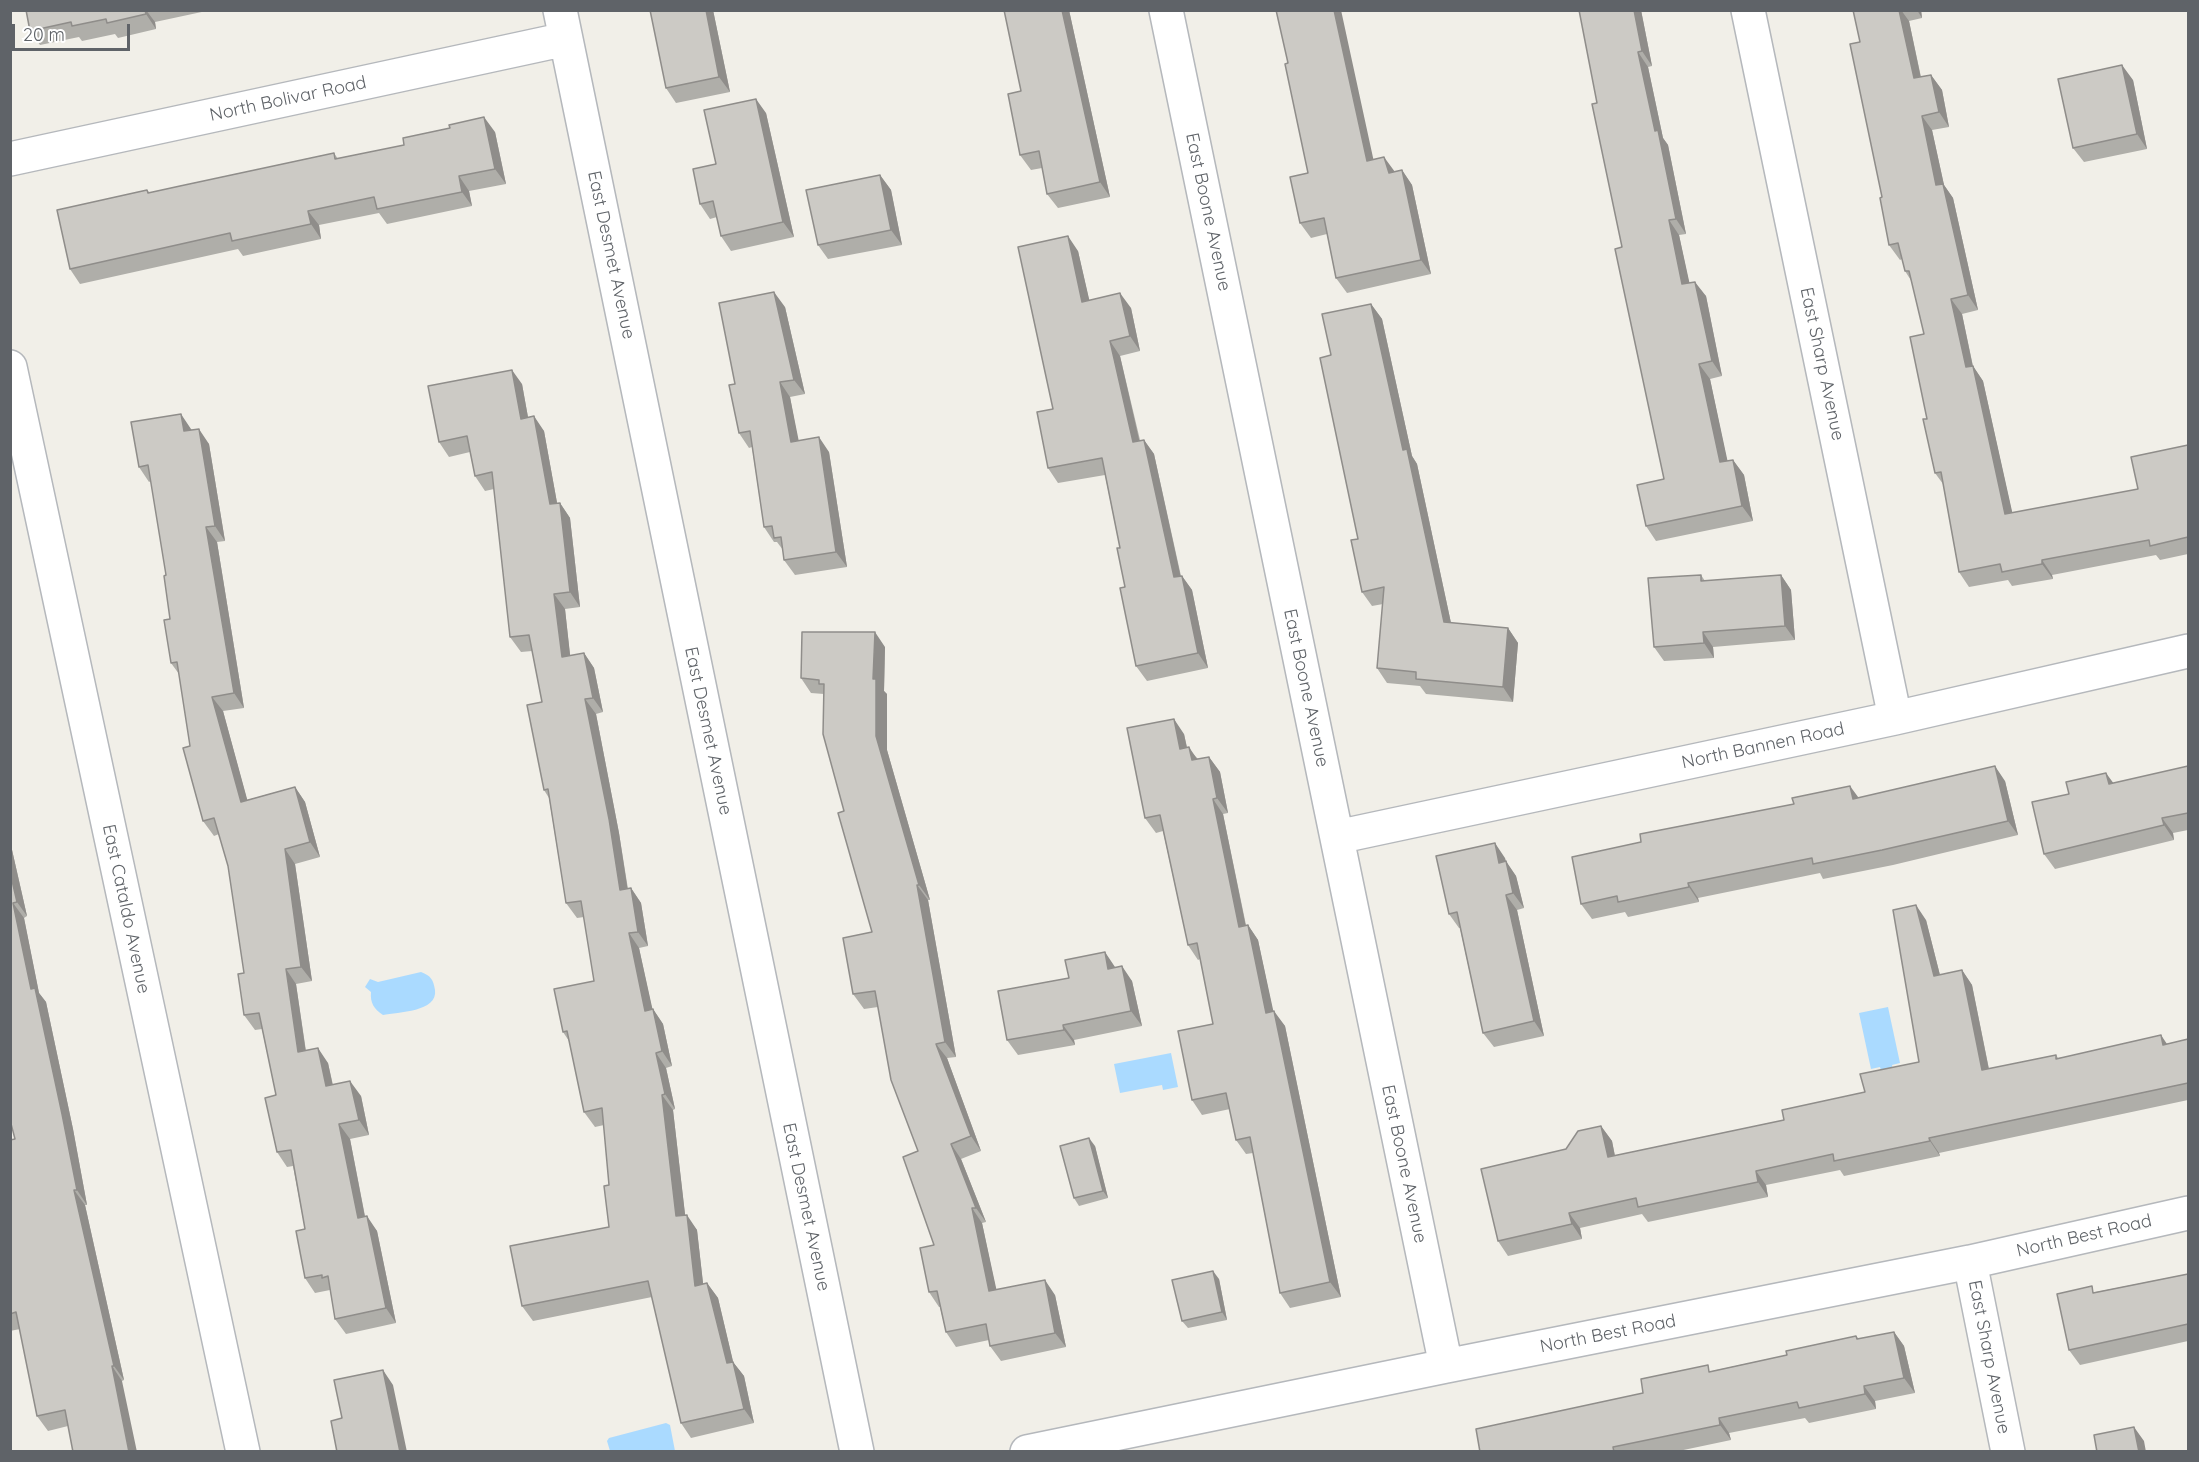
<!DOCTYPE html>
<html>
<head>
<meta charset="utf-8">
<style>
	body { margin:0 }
	#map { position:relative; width:2199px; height:1462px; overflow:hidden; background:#f1efe8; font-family:Quicksand,sans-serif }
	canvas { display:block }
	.frame { position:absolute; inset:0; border:12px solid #5f6368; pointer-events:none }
	.scale { position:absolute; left:12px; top:24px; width:118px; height:27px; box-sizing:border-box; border:3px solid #5f6368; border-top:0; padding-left:8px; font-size:18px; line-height:21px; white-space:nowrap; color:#5f6368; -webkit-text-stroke:4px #fff; paint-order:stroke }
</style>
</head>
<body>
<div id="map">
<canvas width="2199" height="1462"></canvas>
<div class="frame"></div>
<div class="scale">20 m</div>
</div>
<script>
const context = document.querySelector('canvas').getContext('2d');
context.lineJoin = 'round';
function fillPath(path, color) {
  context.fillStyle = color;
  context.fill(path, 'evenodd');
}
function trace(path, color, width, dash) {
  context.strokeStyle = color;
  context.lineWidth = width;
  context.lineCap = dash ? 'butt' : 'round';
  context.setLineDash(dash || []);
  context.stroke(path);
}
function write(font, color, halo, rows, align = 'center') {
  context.font = font + ' Quicksand,sans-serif';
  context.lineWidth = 4.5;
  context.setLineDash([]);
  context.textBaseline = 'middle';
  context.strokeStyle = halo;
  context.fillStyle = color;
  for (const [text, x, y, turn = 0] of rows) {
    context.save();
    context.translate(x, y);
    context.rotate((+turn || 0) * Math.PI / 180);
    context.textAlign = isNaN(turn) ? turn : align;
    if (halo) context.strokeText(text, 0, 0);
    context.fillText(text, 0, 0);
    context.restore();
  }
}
fillPath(new Path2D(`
	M 421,972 C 431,976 433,979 435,990 C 438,1012 398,1012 383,1015 C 374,1009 370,1003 371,992 L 365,987 L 370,979 L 378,982 Z
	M 1888,1007 L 1900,1063 L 1892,1065 L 1893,1071 L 1882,1074 L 1880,1067 L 1871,1069 L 1859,1013 Z
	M 1171,1053 L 1178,1087 L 1163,1090 L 1162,1085 L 1120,1093 L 1114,1064 Z
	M 666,1423 L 670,1425 L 675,1451 L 610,1451 L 607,1441 L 609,1438 Z`), '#aadaff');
const street = new Path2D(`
	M 560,10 L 857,1452
	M 1166,10 L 1446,1366
	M 1748,10 L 1895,718
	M 10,159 L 566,39
	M 10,367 L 243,1452
	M 1337,837 L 1895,718 L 2188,651
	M 1970,1262 L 2008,1452
	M 1027,1452 L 1446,1366 L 1970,1262 L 2188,1213`);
trace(street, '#b5b8bc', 36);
trace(street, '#fff', 33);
fillPath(new Path2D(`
	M 26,10 L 211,10 L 155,22 L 156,29 L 118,38 L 115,34 L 82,41 L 79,37 L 40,45 L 30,31 Z
	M 713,10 L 730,92 L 676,103 L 666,88 Z
	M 1004,10 L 1069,10 L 1110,197 L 1058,208 L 1047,194 L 1042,168 L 1031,170 L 1020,155 L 1021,91 Z
	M 1641,10 L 1652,66 L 1648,67 L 1663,138 L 1668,145 L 1686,234 L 1679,235 L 1689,283 L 1706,296 L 1722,376 L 1710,379 L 1727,461 L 1733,460 L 1744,475 L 1753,521 L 1656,541 L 1646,526 L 1664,479 L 1597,103 Z
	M 1853,10 L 1921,10 L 1922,18 L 1909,21 L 1921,77 L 1931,75 L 1942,90 L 1949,127 L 1932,130 L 1944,185 L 1953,198 L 1978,310 L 1962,314 L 1973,366 L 1983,381 L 2012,513 L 2138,489 L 2188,446 L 2188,554 L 2160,560 L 2156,555 L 2052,575 L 2053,579 L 2012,586 L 2008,580 L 1969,587 L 1959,572 L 1943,484 L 1935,473 L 1927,419 L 1924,334 L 1912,282 L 1905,271 L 1902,259 L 1900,260 L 1889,245 L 1860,42 Z
	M 1288,63 L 1373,159 L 1395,172 L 1402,170 L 1412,185 L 1431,274 L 1347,293 L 1336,278 L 1327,234 L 1311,238 L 1300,223 L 1308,173 Z
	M 2133,80 L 2147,149 L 2084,162 L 2073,148 Z
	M 766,113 L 794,237 L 731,251 L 721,236 L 717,217 L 710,219 L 700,204 L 716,164 Z
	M 495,132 L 506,184 L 469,191 L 472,206 L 387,224 L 379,213 L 319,225 L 321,239 L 243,256 L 238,249 L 80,284 L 70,269 L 147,190 L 150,193 L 334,153 L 338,159 Z
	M 880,175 L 891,190 L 902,245 L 828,259 L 818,245 Z
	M 1078,251 L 1089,300 L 1131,308 L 1140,351 L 1120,356 L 1140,440 L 1144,440 L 1154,454 L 1181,576 L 1182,576 L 1192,590 L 1208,668 L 1147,681 L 1136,666 L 1120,548 L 1105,475 L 1058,483 L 1048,468 L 1053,409 Z
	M 1371,304 L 1382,319 L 1412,456 L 1417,464 L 1451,623 L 1508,628 L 1518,643 L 1513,702 L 1426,694 L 1420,686 L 1387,683 L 1377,668 L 1383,604 L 1372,606 L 1362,592 L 1358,539 L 1331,355 Z
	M 785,307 L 805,394 L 790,397 L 798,441 L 829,452 L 847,567 L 795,575 L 784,560 L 783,550 L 777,542 L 774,542 L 764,527 L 752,447 L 749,448 L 739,433 L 735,384 Z
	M 522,384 L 528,417 L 544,431 L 557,503 L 560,503 L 570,518 L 580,607 L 565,609 L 570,656 L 584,653 L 594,668 L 603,712 L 596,714 L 619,833 L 628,889 L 631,888 L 641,903 L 648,946 L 639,948 L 652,1009 L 653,1009 L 663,1024 L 672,1066 L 666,1068 L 675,1109 L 673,1110 L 685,1215 L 697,1230 L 703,1284 L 707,1283 L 718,1298 L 733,1362 L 744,1376 L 754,1423 L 691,1438 L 681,1423 L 652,1297 L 533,1321 L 522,1306 L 609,1227 L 609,1185 L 604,1125 L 595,1127 L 584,1112 L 569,1041 L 563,1032 L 594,981 L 584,917 L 577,918 L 566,903 L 549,798 L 544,790 L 542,702 L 532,651 L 521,652 L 510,637 L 494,489 L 485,491 L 475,476 L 470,452 L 449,457 L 439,442 Z
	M 191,429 L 192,430 L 209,444 L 225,541 L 217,542 L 244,708 L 223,711 L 247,800 L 295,787 L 305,802 L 320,857 L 295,864 L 312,981 L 296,984 L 306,1051 L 328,1063 L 333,1085 L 361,1096 L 369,1135 L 350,1139 L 365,1216 L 377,1231 L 396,1323 L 346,1334 L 335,1319 L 330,1290 L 315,1293 L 305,1278 L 305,1229 L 293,1166 L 287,1167 L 277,1152 L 276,1095 L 262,1029 L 255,1030 L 244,1015 L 244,973 L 228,866 L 219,834 L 214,836 L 203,821 L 179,674 L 171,663 L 170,619 L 166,575 L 151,481 L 149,482 L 139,467 Z
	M 1701,575 L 1705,581 L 1781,575 L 1791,590 L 1795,640 L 1713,647 L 1714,658 L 1664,661 L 1654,647 Z
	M 885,647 L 884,691 L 887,694 L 887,750 L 930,900 L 928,900 L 956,1057 L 947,1058 L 981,1151 L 961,1159 L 986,1222 L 982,1223 L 996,1290 L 1055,1295 L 1066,1347 L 1001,1361 L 990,1346 L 989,1340 L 956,1347 L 946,1332 L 940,1307 L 939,1307 L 929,1292 L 934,1245 L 918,1151 L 878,1007 L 864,1009 L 853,994 L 872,932 L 844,811 L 824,694 L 811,693 L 801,678 Z
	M 1184,734 L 1187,747 L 1198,759 L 1209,757 L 1220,772 L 1228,813 L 1223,814 L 1246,925 L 1248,925 L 1258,940 L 1273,1012 L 1285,1026 L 1341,1297 L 1290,1308 L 1280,1293 L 1253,1153 L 1246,1154 L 1236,1140 L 1230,1109 L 1202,1115 L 1192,1100 L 1213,1024 L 1200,959 L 1198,960 L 1188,945 L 1163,831 L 1156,833 L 1145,818 Z
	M 2188,766 L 2188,830 L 2173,833 L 2174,840 L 2055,869 L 2044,854 L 2069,794 Z
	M 2005,781 L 2018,835 L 1893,865 L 1823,879 L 1820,873 L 1698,898 L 1699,902 L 1628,917 L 1625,912 L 1592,919 L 1581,904 L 1858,798 Z
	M 10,841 L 27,916 L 24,918 L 39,993 L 46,1002 L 73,1129 L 87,1205 L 85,1205 L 124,1380 L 122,1381 L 68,1426 L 48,1431 L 37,1416 L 20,1329 L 10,1331 L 10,1140 L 15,1139 Z
	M 1505,858 L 1506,862 L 1516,876 L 1524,908 L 1517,910 L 1544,1036 L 1494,1047 L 1483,1033 L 1460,928 L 1459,928 L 1449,914 Z
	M 1926,920 L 1940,975 L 1962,970 L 1972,985 L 1989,1069 L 2056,1055 L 2058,1058 L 2167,1044 L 2188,1039 L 2188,1100 L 1939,1153 L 1940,1156 L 1844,1176 L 1840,1170 L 1766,1185 L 1768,1197 L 1648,1222 L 1642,1214 L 1580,1228 L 1582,1239 L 1508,1256 L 1498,1241 L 1566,1149 L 1601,1126 L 1612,1141 L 1615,1156 L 1784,1120 L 1865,1092 L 1919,1062 Z
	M 1115,967 L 1132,981 L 1142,1026 L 1074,1040 L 1075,1045 L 1018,1055 L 1007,1040 L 1069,978 Z
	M 1095,1146 L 1108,1198 L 1079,1206 L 1074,1198 Z
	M 2188,1274 L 2188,1341 L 2080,1365 L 2069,1350 L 2096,1292 Z
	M 1219,1279 L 1227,1320 L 1188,1328 L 1182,1321 Z
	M 1894,1332 L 1904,1346 L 1915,1393 L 1875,1401 L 1876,1409 L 1809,1423 L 1805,1418 L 1729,1433 L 1731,1440 L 1674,1452 L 1480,1452 L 1712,1371 L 1787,1355 L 1856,1336 L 1859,1339 Z`), '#afaea9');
fillPath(new Path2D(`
	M 145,10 L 146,10 L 155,22 L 156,29 L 146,14 Z
	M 706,10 L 713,10 L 730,92 L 719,77 Z
	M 1062,10 L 1069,10 L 1110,197 L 1100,182 Z
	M 1334,10 L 1341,10 L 1377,176 L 1367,161 Z
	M 1634,10 L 1641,10 L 1652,66 L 1642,51 Z
	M 1899,10 L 1901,10 L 1909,21 L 1924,93 L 1914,78 Z
	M 1917,10 L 1921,10 L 1922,18 Z
	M 1638,52 L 1648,67 L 1663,138 L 1668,145 L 1686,234 L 1676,219 L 1655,131 Z
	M 2122,65 L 2133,80 L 2147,149 L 2137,134 Z
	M 1931,75 L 1942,90 L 1949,127 L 1939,112 Z
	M 756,99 L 766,113 L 794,237 L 783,222 Z
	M 1922,116 L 1932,130 L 1944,185 L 1953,198 L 1978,310 L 1968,295 L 1936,185 Z
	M 484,117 L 495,132 L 506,184 L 495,169 Z
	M 1384,157 L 1395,172 L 1389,173 Z
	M 1402,170 L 1412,185 L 1431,274 L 1421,260 Z
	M 880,175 L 891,190 L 902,245 L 891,230 Z
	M 459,176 L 469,191 L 472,206 L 462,192 Z
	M 308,211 L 319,225 L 321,239 L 311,224 Z
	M 1669,220 L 1679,235 L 1693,299 L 1682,284 Z
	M 1068,236 L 1078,251 L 1093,316 L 1082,302 Z
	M 1695,282 L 1706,296 L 1722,376 L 1712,361 Z
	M 774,292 L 785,307 L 805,394 L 794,380 Z
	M 1120,293 L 1131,308 L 1140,351 L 1130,336 Z
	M 1951,299 L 1962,314 L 1976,382 L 1966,367 Z
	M 1371,304 L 1382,319 L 1412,456 L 1417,464 L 1454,637 L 1444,622 L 1403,450 Z
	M 1110,341 L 1120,356 L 1143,457 L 1133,442 Z
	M 1699,364 L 1710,379 L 1731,477 L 1720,462 Z
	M 1973,366 L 1983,381 L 2016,529 L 2005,514 Z
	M 512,370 L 522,384 L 531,434 L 521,419 Z
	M 780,382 L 790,397 L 802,457 L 791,442 Z
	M 181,414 L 191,429 L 195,446 L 184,431 Z
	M 534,416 L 544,431 L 560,519 L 550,504 Z
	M 199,429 L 209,444 L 225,541 L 215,526 Z
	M 819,437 L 829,452 L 847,567 L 836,552 Z
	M 1144,440 L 1154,454 L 1184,592 L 1174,577 Z
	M 1733,460 L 1744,475 L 1753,521 L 1742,506 Z
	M 560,503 L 570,518 L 580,607 L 570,592 Z
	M 206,527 L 217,542 L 244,708 L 234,693 Z
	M 2042,560 L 2052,575 L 2053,579 L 2042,564 Z
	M 1781,575 L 1791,590 L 1795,640 L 1785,626 Z
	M 1182,576 L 1192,590 L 1208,668 L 1198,653 Z
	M 554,594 L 565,609 L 572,672 L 562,657 Z
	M 1508,628 L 1518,643 L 1513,702 L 1503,687 Z
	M 875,632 L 885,647 L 884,691 L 887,694 L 887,750 L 930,900 L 919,885 L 876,736 L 873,679 Z
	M 1703,632 L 1713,647 L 1714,658 L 1704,643 Z
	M 584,653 L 594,668 L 603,712 L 593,698 Z
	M 212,697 L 223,711 L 252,817 L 241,802 Z
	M 585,699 L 596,714 L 619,833 L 630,905 L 620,890 Z
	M 1174,719 L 1184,734 L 1190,763 L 1180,749 Z
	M 1189,747 L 1199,762 L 1192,760 Z
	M 1209,757 L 1220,772 L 1228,813 L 1217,798 Z
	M 1995,766 L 2005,781 L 2018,835 L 2008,821 Z
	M 2106,773 L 2117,788 L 2109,784 Z
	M 1850,786 L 1861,801 L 1853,799 Z
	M 295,787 L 305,802 L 320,857 L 310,842 Z
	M 1213,799 L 1223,814 L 1249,942 L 1239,927 Z
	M 2162,818 L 2173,833 L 2174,840 L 2164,825 Z
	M 10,841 L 27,916 L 17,902 L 10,872 Z
	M 1495,843 L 1505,858 L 1509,878 L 1499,863 Z
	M 285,849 L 295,864 L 312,981 L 301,967 Z
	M 1506,861 L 1516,876 L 1524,908 L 1513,893 Z
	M 1688,883 L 1698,898 L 1699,902 L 1689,887 Z
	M 917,885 L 928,900 L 956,1057 L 945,1042 Z
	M 631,888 L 641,903 L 648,946 L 638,932 Z
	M 1506,895 L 1517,910 L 1544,1036 L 1534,1021 Z
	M 13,903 L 24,918 L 39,993 L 46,1002 L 73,1129 L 87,1205 L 77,1190 L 31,989 Z
	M 1916,905 L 1926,920 L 1944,991 L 1934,976 Z
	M 1248,925 L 1258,940 L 1277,1028 L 1266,1013 Z
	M 629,933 L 639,948 L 656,1025 L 645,1011 Z
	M 1105,952 L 1115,967 L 1118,984 L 1108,969 Z
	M 1122,966 L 1132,981 L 1142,1026 L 1131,1011 Z
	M 286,969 L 296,984 L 308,1067 L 298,1052 Z
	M 1962,970 L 1972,985 L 1992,1085 L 1982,1070 Z
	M 653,1009 L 663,1024 L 672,1066 L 662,1051 Z
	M 1274,1011 L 1285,1026 L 1341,1297 L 1330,1282 Z
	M 1063,1025 L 1074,1040 L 1075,1045 L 1064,1030 Z
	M 2161,1035 L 2171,1050 L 2163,1045 Z
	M 936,1044 L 947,1058 L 981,1151 L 971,1136 Z
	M 318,1048 L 328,1063 L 336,1101 L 326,1086 Z
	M 656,1053 L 666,1068 L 675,1109 L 665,1094 Z
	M 350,1081 L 361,1096 L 369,1135 L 359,1120 Z
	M 662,1095 L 673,1110 L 687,1231 L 676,1216 Z
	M 339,1124 L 350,1139 L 368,1233 L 358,1218 Z
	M 1601,1126 L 1612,1141 L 1618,1172 L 1608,1157 Z
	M 1089,1138 L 1095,1146 L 1108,1198 L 1103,1191 Z
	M 1929,1138 L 1939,1153 L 1940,1156 L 1930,1141 Z
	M 951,1144 L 961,1159 L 986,1222 L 976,1208 Z
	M 1756,1171 L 1766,1185 L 1768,1197 L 1758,1182 Z
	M 74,1190 L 85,1205 L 124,1380 L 114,1366 Z
	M 972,1208 L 982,1223 L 1000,1306 L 989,1291 Z
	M 1569,1213 L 1580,1228 L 1582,1239 L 1572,1224 Z
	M 687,1215 L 697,1230 L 705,1300 L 695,1286 Z
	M 367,1216 L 377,1231 L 396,1323 L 386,1308 Z
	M 1213,1271 L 1219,1279 L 1227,1320 L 1222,1312 Z
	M 1045,1280 L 1055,1295 L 1066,1347 L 1055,1333 Z
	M 707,1283 L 718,1298 L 737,1378 L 727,1363 Z
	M 1894,1332 L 1904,1346 L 1915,1393 L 1904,1378 Z
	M 733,1362 L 744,1376 L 754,1423 L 744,1409 Z
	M 112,1366 L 122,1381 L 137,1452 L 129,1452 Z
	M 383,1370 L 393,1385 L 407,1452 L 400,1452 Z
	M 1864,1386 L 1875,1401 L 1876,1409 L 1865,1394 Z
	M 1719,1418 L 1729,1433 L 1731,1440 L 1720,1425 Z
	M 2134,1427 L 2144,1441 L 2146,1452 L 2139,1452 Z`), '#8f8d8a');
const building = new Path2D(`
	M 26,10 L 145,10 L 146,14 L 107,23 L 106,19 L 72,26 L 71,22 L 30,31 Z
	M 650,10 L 706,10 L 719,77 L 666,88 Z
	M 1004,10 L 1062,10 L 1100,182 L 1047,194 L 1039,151 L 1020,155 L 1008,94 L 1021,91 Z
	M 1276,10 L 1334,10 L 1367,161 L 1384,157 L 1389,173 L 1402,170 L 1421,260 L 1336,278 L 1324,218 L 1300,223 L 1290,177 L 1308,173 L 1285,64 L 1288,63 Z
	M 1579,10 L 1634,10 L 1642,51 L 1638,52 L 1655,131 L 1658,130 L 1676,219 L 1669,220 L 1682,284 L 1695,282 L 1712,361 L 1699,364 L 1720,462 L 1733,460 L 1742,506 L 1646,526 L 1637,485 L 1664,479 L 1615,249 L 1622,247 L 1592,104 L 1597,103 Z
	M 1853,10 L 1899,10 L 1914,78 L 1931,75 L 1939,112 L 1922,116 L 1936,185 L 1943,184 L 1968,295 L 1951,299 L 1966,367 L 1973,366 L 2005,514 L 2138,489 L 2131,457 L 2188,445 L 2188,537 L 2150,546 L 2149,540 L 2042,560 L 2042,564 L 2002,572 L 2000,564 L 1959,572 L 1941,472 L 1935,473 L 1923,419 L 1927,419 L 1910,337 L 1924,334 L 1909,271 L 1905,271 L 1898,243 L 1889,245 L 1880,198 L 1882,197 L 1850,44 L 1860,42 Z
	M 2122,65 L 2137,134 L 2073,148 L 2058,79 Z
	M 756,99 L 783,222 L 721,236 L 713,201 L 700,204 L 693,169 L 716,164 L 704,110 Z
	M 484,117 L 495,169 L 459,176 L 462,192 L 377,209 L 374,197 L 308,211 L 311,224 L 232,241 L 230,233 L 70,269 L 57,210 L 147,190 L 148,193 L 180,186 L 334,153 L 335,159 L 404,145 L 403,138 L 450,128 L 449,125 Z
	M 880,175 L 891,230 L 818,245 L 806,190 Z
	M 1068,236 L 1082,302 L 1120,293 L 1130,336 L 1110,341 L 1133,442 L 1144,440 L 1174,577 L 1182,576 L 1198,653 L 1136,666 L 1120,588 L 1125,587 L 1117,548 L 1120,548 L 1102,458 L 1048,468 L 1037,412 L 1053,409 L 1018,247 Z
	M 774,292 L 794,380 L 780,382 L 791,442 L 819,437 L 836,552 L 784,560 L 781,537 L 774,538 L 772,526 L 764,527 L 750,431 L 739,433 L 729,385 L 735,384 L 719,303 Z
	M 1371,304 L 1403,450 L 1407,449 L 1444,622 L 1508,628 L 1503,687 L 1416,679 L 1416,672 L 1377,668 L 1384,587 L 1362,592 L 1351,540 L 1358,539 L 1320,358 L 1331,355 L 1322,314 Z
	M 512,370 L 521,419 L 534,416 L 550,504 L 560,503 L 570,592 L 554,594 L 562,657 L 584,653 L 593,698 L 585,699 L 609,819 L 620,890 L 631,888 L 638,932 L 629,933 L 645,1011 L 653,1009 L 662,1051 L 656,1053 L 665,1094 L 662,1095 L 676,1216 L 687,1215 L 695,1286 L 707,1283 L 727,1363 L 733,1362 L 744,1409 L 681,1423 L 648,1281 L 522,1306 L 510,1246 L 609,1227 L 604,1186 L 609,1185 L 602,1108 L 584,1112 L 567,1031 L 563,1032 L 554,989 L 594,981 L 581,901 L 566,903 L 548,789 L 544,790 L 527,705 L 542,702 L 529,635 L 510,637 L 492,472 L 475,476 L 467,436 L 439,442 L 428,386 Z
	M 181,414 L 184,431 L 199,429 L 215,526 L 206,527 L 234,693 L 212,697 L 241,802 L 295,787 L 310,842 L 285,849 L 301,967 L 286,969 L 298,1052 L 318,1048 L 326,1086 L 350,1081 L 359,1120 L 339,1124 L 358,1218 L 367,1216 L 386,1308 L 335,1319 L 328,1276 L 322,1278 L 322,1275 L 305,1278 L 296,1231 L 305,1229 L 291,1150 L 277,1152 L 265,1098 L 276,1095 L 259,1013 L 244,1015 L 238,974 L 244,973 L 228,866 L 214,818 L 203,821 L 183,748 L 190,746 L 177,662 L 171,663 L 164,620 L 170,619 L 164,576 L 166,575 L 148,465 L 139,467 L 131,422 Z
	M 1701,575 L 1701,581 L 1781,575 L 1785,626 L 1703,632 L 1704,643 L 1654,647 L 1648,578 Z
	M 802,632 L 875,632 L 873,679 L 876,679 L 876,736 L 919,885 L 917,885 L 945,1042 L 936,1044 L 971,1136 L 951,1144 L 976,1208 L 972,1208 L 989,1291 L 1045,1280 L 1055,1333 L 990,1346 L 986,1324 L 946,1332 L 937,1291 L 929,1292 L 920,1248 L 934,1245 L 903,1157 L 918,1151 L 891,1080 L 875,991 L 853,994 L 843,938 L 872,932 L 838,813 L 844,811 L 823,734 L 824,684 L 819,684 L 819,680 L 801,678 Z
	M 1174,719 L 1180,749 L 1189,747 L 1192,760 L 1209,757 L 1217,798 L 1213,799 L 1239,927 L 1248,925 L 1266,1013 L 1274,1011 L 1330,1282 L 1280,1293 L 1250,1137 L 1236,1140 L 1226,1093 L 1192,1100 L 1178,1031 L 1213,1024 L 1197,943 L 1188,945 L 1160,815 L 1145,818 L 1127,728 Z
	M 1995,766 L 2008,821 L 1882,850 L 1813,864 L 1812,858 L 1688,883 L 1689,887 L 1618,902 L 1617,896 L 1581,904 L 1572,857 L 1641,842 L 1640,834 L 1794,804 L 1792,798 L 1850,786 L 1853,799 Z
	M 2188,766 L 2188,813 L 2162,818 L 2164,825 L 2044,854 L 2032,802 L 2069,794 L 2066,782 L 2106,773 L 2109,784 Z
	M 1495,843 L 1499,863 L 1506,861 L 1513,893 L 1506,895 L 1534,1021 L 1483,1033 L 1457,912 L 1449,914 L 1436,856 Z
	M 10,872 L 17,902 L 13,903 L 31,989 L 35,988 L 62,1114 L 77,1190 L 74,1190 L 114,1366 L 112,1366 L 129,1452 L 73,1452 L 65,1410 L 37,1416 L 16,1312 L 10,1314 L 10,1140 L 15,1139 L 10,1120 Z
	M 1916,905 L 1934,976 L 1962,970 L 1982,1070 L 2056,1055 L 2056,1059 L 2161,1035 L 2163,1045 L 2188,1039 L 2188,1083 L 1929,1138 L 1930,1141 L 1834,1161 L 1833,1154 L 1756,1171 L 1758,1182 L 1638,1207 L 1636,1198 L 1569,1213 L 1572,1224 L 1498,1241 L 1481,1169 L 1566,1149 L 1578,1131 L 1601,1126 L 1608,1157 L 1784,1120 L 1782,1110 L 1865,1092 L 1860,1074 L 1919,1062 L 1893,910 Z
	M 1105,952 L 1108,969 L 1122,966 L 1131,1011 L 1063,1025 L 1064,1030 L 1007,1040 L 998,991 L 1069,978 L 1065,960 Z
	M 1089,1138 L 1103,1191 L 1074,1198 L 1060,1146 Z
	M 1213,1271 L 1222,1312 L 1182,1321 L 1172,1280 Z
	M 2188,1274 L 2188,1324 L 2069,1350 L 2057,1294 L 2092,1286 L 2093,1293 Z
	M 1894,1332 L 1904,1378 L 1864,1386 L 1865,1394 L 1799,1408 L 1797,1402 L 1719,1418 L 1720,1425 L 1613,1447 L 1614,1452 L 1480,1452 L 1476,1429 L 1643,1393 L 1641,1379 L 1708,1365 L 1709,1372 L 1787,1355 L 1786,1351 L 1856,1336 L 1857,1339 Z
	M 383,1370 L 400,1452 L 337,1452 L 331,1421 L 342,1418 L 334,1380 Z
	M 2134,1427 L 2139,1452 L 2097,1452 L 2094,1435 Z`);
fillPath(building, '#cccac5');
trace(building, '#8f8d8a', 1.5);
write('18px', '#5f6368', '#fff', [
	["North Bolivar Road",288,99,-12],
	["East Boone Avenue",1208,212,78],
	["East Desmet Avenue",611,255,78],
	["East Sharp Avenue",1822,364,78],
	["East Boone Avenue",1306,688,78],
	["East Desmet Avenue",708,731,78],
	["North Bannen Road",1763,746,-12],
	["East Cataldo Avenue",126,909,78],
	["East Boone Avenue",1404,1164,78],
	["East Desmet Avenue",806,1207,78],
	["North Best Road",2084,1236,-13],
	["North Best Road",1608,1334,-11],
	["East Sharp Avenue",1989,1357,79]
]);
</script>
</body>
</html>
